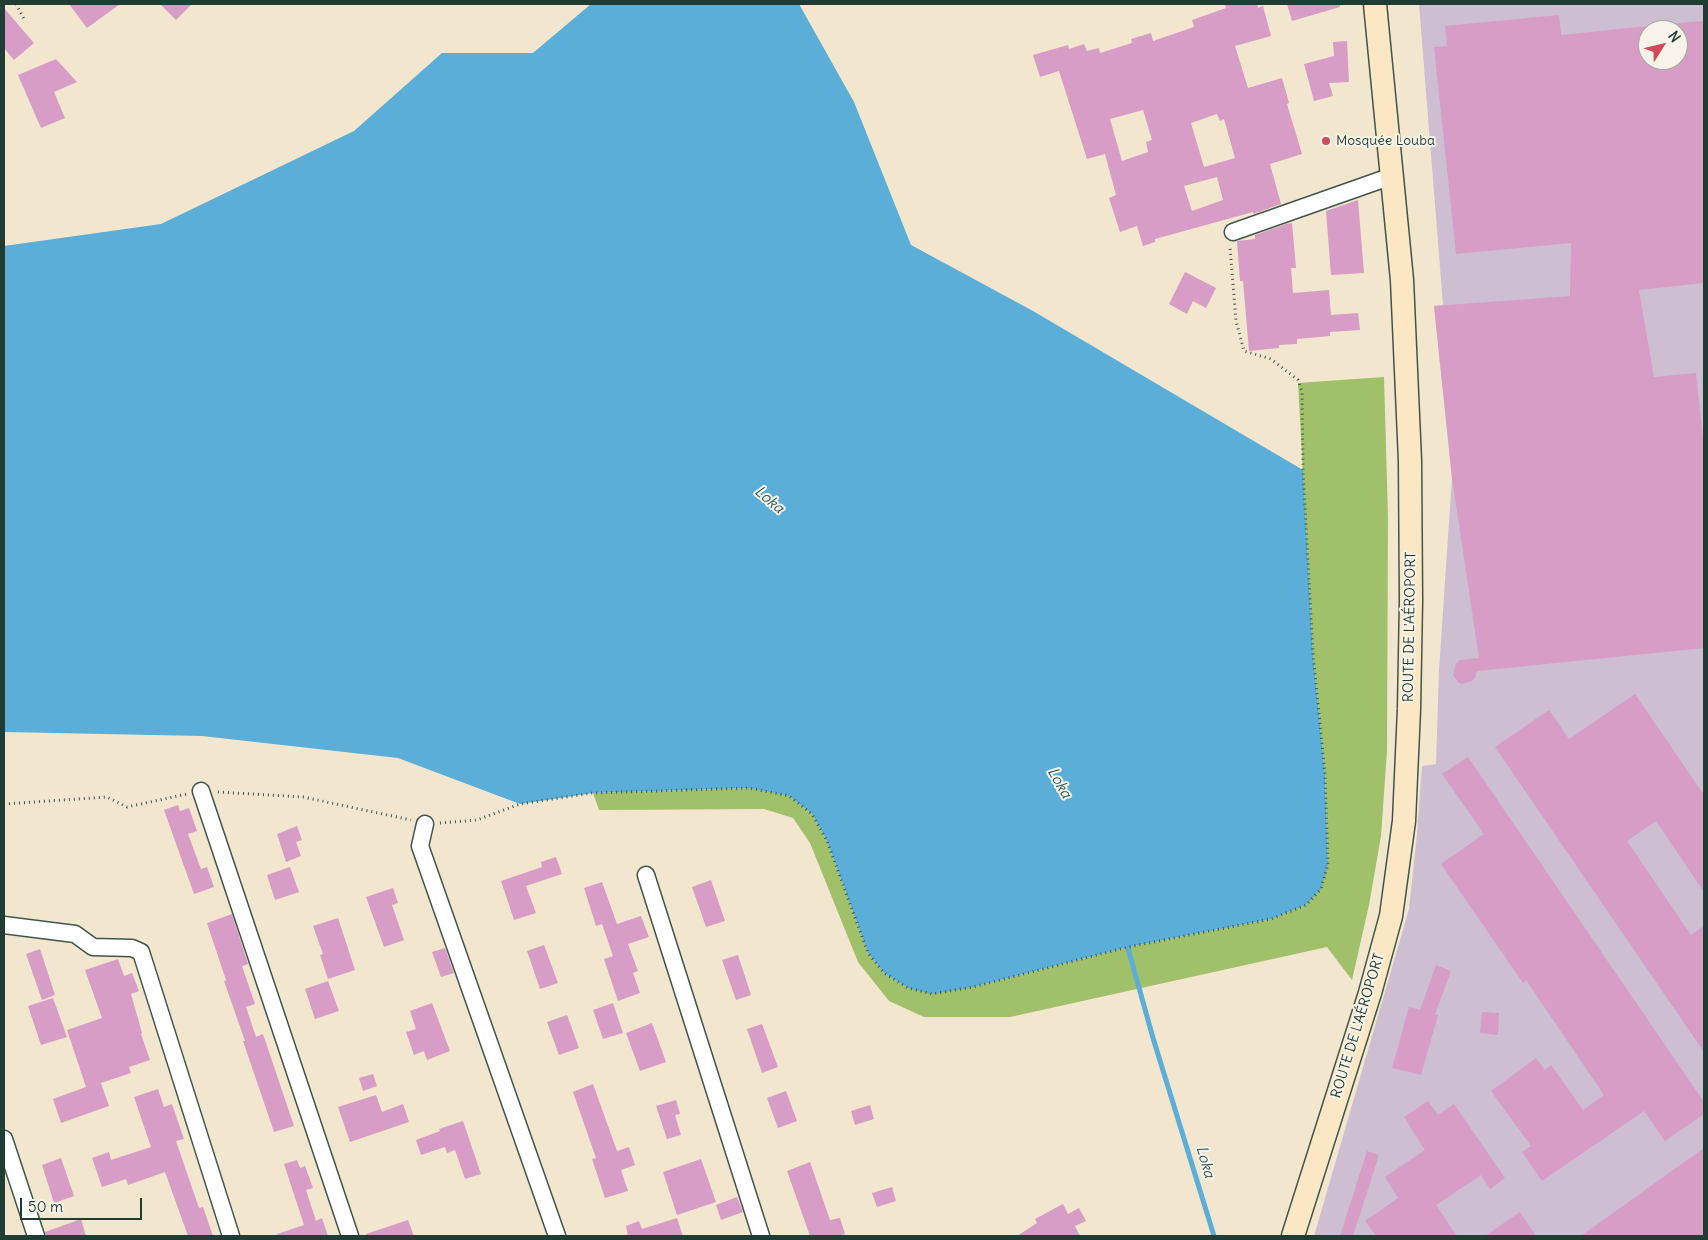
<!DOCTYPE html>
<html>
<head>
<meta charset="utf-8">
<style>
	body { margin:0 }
	#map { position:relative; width:1708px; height:1240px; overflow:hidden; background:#f2e6ce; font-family:Delius,sans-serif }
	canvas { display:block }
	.frame { position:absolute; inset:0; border:5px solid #1f3d34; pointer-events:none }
	.north { position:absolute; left:1638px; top:20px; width:50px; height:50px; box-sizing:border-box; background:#f7f3e8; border:1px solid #a1aaa0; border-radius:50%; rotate:54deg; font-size:14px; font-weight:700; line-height:20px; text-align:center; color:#1f3d34 }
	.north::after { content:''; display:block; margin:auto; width:18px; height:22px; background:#d1495b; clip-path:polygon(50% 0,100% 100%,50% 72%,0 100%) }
	.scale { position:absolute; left:20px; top:1198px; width:122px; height:22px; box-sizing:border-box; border:2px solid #1f3d34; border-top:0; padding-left:6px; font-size:15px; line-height:18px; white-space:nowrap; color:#1f3d34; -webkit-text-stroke:4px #f7f3e8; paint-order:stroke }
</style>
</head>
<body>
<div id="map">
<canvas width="1708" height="1240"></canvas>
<div class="frame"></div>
<div class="north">N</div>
<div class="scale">50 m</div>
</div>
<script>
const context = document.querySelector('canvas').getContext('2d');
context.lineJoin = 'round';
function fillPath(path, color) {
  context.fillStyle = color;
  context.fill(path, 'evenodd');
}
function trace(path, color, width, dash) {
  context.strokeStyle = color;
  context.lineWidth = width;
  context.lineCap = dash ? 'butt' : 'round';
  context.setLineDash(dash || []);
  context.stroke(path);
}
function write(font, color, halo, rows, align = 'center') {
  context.font = font + ' Delius,sans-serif';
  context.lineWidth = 4;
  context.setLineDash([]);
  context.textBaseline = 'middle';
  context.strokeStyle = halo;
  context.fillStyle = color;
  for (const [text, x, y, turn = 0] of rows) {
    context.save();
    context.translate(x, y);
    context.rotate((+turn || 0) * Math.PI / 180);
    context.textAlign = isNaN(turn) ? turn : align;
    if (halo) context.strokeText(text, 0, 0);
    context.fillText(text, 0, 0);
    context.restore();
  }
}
fillPath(new Path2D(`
	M 1419,4 L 1704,4 L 1704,1236 L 1314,1236 L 1409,909 L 1417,834 L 1422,766 L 1436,764 L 1439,670 L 1452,478 L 1434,306 L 1443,305 ZM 1648,30 L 1678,30 L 1678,60 L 1648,60 Z`), '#cdbed2');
fillPath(new Path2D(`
	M 1384,377 L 1388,517 L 1387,751 L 1381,836 L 1369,905 L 1352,980 L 1327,947 L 1010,1017 L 924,1017 L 889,1001 L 858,962 L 810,843 L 793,818 L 764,809 L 599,810 L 593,793 L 749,788 L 789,796 L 812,814 L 827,841 L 868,953 L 884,973 L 908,988 L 973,987 L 1128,947 L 1271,919 L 1306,905 L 1328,864 L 1325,774 L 1313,654 L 1298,383 Z`), '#a0c069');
fillPath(new Path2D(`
	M 591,4 L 799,4 L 854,102 L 911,245 L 1033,311 L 1303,470 L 1313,654 L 1325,774 L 1328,864 L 1321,889 L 1306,905 L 1271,919 L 1128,947 L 973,987 L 932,994 L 908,988 L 884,973 L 868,953 L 827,841 L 812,814 L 789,796 L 749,788 L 593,793 L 520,804 L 398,758 L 202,736 L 4,732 L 4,246 L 161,224 L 354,131 L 442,53 L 533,53 Z`), '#5baed7');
trace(new Path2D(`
	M 1126,941 L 1153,1038 L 1214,1236`), '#5baed7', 5);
fillPath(new Path2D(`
	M 69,4 L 120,4 L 87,28 Z
	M 160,4 L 192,4 L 176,20 Z
	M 1225,4 L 1257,4 L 1258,8 L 1263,6 L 1271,36 L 1235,46 L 1248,88 L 1282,78 L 1289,103 L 1287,104 L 1302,154 L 1270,164 L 1281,204 L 1253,214 L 1253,212 L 1155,239 L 1155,242 L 1143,246 L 1137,226 L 1120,232 L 1109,198 L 1116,195 L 1105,154 L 1087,159 L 1059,71 L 1040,77 L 1033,55 L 1068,45 L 1069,49 L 1084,44 L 1087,51 L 1099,48 L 1100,53 L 1132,43 L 1131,39 L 1151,33 L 1153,41 L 1194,27 L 1192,20 L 1226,8 ZM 1143,110 L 1152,140 L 1146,142 L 1148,152 L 1122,161 L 1110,119 ZM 1217,114 L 1220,121 L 1224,119 L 1235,158 L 1204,167 L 1191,123 ZM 1217,177 L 1223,200 L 1192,211 L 1184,186 Z
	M 1287,4 L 1340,4 L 1340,7 L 1292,21 Z
	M 4,8 L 34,43 L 14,60 L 4,48 Z
	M 1559,15 L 1561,35 L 1648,26 L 1648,60 L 1678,60 L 1678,23 L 1704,21 L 1704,283 L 1639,290 L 1654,377 L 1696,373 L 1704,447 L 1704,648 L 1477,671 L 1475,678 L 1472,681 L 1462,684 L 1458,682 L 1453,675 L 1455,665 L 1460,660 L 1479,658 L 1452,478 L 1434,306 L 1570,296 L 1571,243 L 1456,254 L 1434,47 L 1447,46 L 1445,26 Z
	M 1347,41 L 1349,82 L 1329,83 L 1333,96 L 1314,101 L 1304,64 L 1334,56 L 1333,42 Z
	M 56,59 L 77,82 L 54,92 L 65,118 L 41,128 L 18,75 Z
	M 1358,200 L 1364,273 L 1331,275 L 1326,211 Z
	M 1292,223 L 1296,268 L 1291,268 L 1293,293 L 1329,290 L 1331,315 L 1358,313 L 1360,330 L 1330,332 L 1330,336 L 1297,339 L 1297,344 L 1279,345 L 1279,348 L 1249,351 L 1243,281 L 1240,281 L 1237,241 L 1255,239 L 1255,235 L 1286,224 Z
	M 1185,272 L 1216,288 L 1206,308 L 1193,301 L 1187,314 L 1169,304 Z
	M 1635,694 L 1704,795 L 1704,892 L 1656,821 L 1627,841 L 1691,935 L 1704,926 L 1704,1052 L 1495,747 L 1549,710 L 1569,739 Z
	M 1468,757 L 1704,1102 L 1704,1114 L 1665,1141 L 1644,1111 L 1542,1181 L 1522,1152 L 1531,1146 L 1491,1091 L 1536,1058 L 1545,1070 L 1551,1065 L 1583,1110 L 1604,1095 L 1526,980 L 1523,983 L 1441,864 L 1484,834 L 1442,774 Z
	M 178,805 L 180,811 L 189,808 L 197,831 L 188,834 L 201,869 L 207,867 L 214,887 L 194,894 L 164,810 Z
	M 297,826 L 302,840 L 296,842 L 301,856 L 286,862 L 277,834 Z
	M 556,857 L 562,874 L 526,886 L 536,913 L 514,920 L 501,881 L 542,867 L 541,862 Z
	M 290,867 L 299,892 L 275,900 L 267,875 Z
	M 711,880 L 725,921 L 706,927 L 692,887 Z
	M 602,882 L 617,924 L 641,916 L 649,937 L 628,944 L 638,971 L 633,973 L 640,993 L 618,1001 L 604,959 L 613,956 L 602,924 L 596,926 L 584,888 Z
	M 393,888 L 398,903 L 392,905 L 404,940 L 384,947 L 366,897 Z
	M 232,914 L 248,964 L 242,966 L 255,1004 L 246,1007 L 256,1037 L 263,1034 L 294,1126 L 274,1132 L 243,1041 L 245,1041 L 224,981 L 226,980 L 207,923 Z
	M 338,918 L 355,970 L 328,979 L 320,955 L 323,954 L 313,926 Z
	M 544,945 L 558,983 L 540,989 L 527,951 Z
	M 445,948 L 454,973 L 441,977 L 432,952 Z
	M 40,949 L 55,995 L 42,1000 L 26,954 Z
	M 738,955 L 751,995 L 736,1000 L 722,960 Z
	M 118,959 L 124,976 L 132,973 L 139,991 L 131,994 L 142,1033 L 141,1034 L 150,1060 L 129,1067 L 131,1073 L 101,1083 L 109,1106 L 61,1123 L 53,1099 L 86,1087 L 67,1030 L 102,1018 L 85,970 Z
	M 1436,965 L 1451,971 L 1435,1014 L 1438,1015 L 1421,1075 L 1392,1068 L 1409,1007 L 1420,1010 Z
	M 328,981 L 339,1011 L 315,1019 L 305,989 Z
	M 53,998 L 67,1037 L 41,1045 L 28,1006 Z
	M 432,1003 L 450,1051 L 427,1060 L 424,1051 L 414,1055 L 406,1032 L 416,1029 L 410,1011 Z
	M 613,1003 L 623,1033 L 603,1039 L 593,1010 Z
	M 1482,1012 L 1499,1013 L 1498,1035 L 1480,1033 Z
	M 567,1015 L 579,1048 L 559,1055 L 547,1022 Z
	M 652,1023 L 666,1062 L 640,1071 L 626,1033 Z
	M 762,1024 L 778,1067 L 762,1073 L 747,1029 Z
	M 373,1074 L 377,1086 L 363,1091 L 359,1078 Z
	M 593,1084 L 617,1151 L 629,1147 L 635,1165 L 621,1170 L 628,1191 L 605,1198 L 592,1159 L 596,1158 L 573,1092 Z
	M 158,1089 L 164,1107 L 172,1104 L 184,1139 L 176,1141 L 177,1144 L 199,1208 L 203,1207 L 213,1236 L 188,1236 L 165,1172 L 128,1185 L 126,1179 L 102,1187 L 92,1158 L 109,1152 L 111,1160 L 151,1147 L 134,1097 Z
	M 786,1091 L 797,1121 L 778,1128 L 767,1098 Z
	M 376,1095 L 382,1112 L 403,1104 L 409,1122 L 350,1142 L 338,1107 Z
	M 676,1100 L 680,1114 L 675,1115 L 681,1135 L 667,1139 L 656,1106 Z
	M 1428,1101 L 1438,1115 L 1454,1104 L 1505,1178 L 1490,1189 L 1481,1175 L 1436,1205 L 1457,1236 L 1376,1236 L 1365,1221 L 1398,1198 L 1385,1177 L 1425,1150 L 1404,1117 Z
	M 870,1105 L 874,1119 L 855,1125 L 851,1111 Z
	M 463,1121 L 481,1174 L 465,1179 L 455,1150 L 447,1153 L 445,1147 L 421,1155 L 416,1140 L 440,1131 L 439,1129 Z
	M 1704,1148 L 1704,1236 L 1581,1236 L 1694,1155 Z
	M 1367,1151 L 1379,1155 L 1353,1236 L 1340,1236 Z
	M 61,1158 L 74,1196 L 54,1203 L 42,1165 Z
	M 701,1159 L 716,1202 L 677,1215 L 663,1172 Z
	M 297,1160 L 300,1168 L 305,1166 L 313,1188 L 306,1190 L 316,1221 L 322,1218 L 328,1236 L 277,1236 L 277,1234 L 304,1225 L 284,1164 Z
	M 810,1162 L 830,1220 L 840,1218 L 845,1234 L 837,1236 L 810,1236 L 787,1171 Z
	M 892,1187 L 896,1201 L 877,1207 L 872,1193 Z
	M 737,1197 L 743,1212 L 721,1220 L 716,1205 Z
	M 1063,1204 L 1068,1214 L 1079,1208 L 1086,1221 L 1075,1226 L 1080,1236 L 1017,1236 L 1037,1223 L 1035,1219 Z
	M 1520,1212 L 1536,1236 L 1485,1236 Z
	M 677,1218 L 683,1236 L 628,1236 L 626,1226 L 639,1221 L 642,1229 Z
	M 81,1219 L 86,1236 L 46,1236 L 45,1232 Z
	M 408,1220 L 414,1236 L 366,1236 L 366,1234 Z`), '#d79dc6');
const street = new Path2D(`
	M 1233,232 L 1392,176
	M 201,791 L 350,1236
	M 425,824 L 420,846 L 557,1236
	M 646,875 L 761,1236
	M 4,925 L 75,934 L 93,947 L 132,948 L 141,952 L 231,1236
	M 4,1139 L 36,1236`);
const secondary = new Path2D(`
	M 1293,1236 L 1370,993 L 1391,916 L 1404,821 L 1409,709 L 1411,601 L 1410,461 L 1402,280 L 1375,4`);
trace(street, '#3f564b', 19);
trace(secondary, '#3f564b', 25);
trace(new Path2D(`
	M 16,4 L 24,19
	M 218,792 L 303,797 L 411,820
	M 4,804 L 107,797 L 127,807 L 187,794
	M 440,823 L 477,820 L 520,804 L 593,793 L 749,788 L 789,796 L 812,814 L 827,841 L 868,953 L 884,973 L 908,988 L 932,994 L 973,987 L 1128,947 L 1271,919 L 1306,905 L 1321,889 L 1328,864 L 1325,774 L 1313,654 L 1303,470 L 1302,392 L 1298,380 L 1271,359 L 1244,351 L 1236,321 L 1230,247`), '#3f564b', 3, [1, 4]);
trace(street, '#fff', 16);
trace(secondary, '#fbe7c3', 22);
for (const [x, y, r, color] of [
	[1326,141,5,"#d1495b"]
]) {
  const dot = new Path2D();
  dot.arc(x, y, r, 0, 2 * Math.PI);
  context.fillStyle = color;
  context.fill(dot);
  trace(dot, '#f7f3e8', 2);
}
write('14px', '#1f3d34', '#f7f3e8', [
	["Mosquée Louba",1336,141]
], 'left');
write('14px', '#1f3d34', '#f7f3e8', [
	["ROUTE DE L'AÉROPORT",1410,627,-89],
	["ROUTE DE L'AÉROPORT",1358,1026,-73]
]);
write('italic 15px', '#2e595d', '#f7f3e8', [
	["Loka",769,500,40],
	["Loka",1059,783,60],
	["Loka",1205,1162,74]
]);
</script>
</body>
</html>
